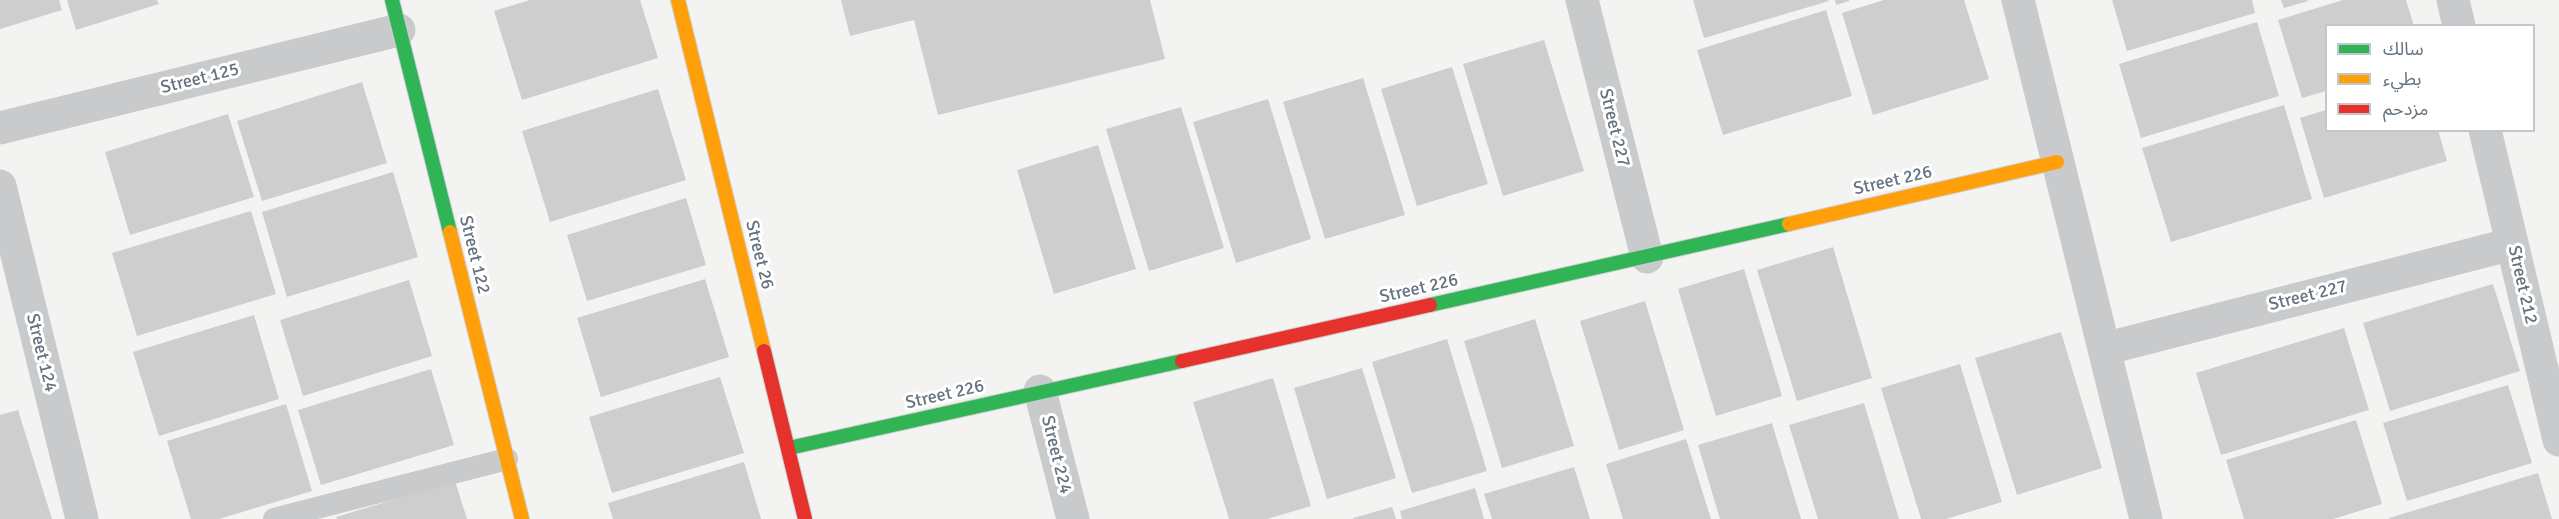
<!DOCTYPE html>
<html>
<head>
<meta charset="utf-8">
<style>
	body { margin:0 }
	#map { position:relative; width:2559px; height:519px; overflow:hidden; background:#f3f3f1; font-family:Signika,"Noto Sans Arabic",sans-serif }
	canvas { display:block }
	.legend { position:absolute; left:2325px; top:24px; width:210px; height:108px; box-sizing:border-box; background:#fff; border:2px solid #c1c7cc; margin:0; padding:8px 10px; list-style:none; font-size:18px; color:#65727f }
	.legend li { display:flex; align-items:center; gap:12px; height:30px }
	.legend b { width:30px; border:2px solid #c1c7cc }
</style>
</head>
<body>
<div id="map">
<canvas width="2559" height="519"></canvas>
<ul class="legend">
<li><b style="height:8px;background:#30b455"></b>سالك</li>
<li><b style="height:8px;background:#ff9f0a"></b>بطيء</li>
<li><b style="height:8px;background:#e5322d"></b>مزدحم</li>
</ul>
</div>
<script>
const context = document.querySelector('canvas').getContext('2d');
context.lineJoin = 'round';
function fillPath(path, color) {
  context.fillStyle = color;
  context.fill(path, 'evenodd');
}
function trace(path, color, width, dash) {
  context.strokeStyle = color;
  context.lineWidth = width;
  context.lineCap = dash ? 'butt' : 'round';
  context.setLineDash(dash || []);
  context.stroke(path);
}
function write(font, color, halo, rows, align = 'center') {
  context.font = font + ' Signika,sans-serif';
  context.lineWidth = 6;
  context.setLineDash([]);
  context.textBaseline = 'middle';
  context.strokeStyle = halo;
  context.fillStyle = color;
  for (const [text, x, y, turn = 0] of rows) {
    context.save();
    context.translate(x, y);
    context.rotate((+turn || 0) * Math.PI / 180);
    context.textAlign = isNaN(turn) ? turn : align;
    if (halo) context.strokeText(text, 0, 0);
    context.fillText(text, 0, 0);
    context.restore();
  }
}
fillPath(new Path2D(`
	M 0,0 L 59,0 L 62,10 L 0,29 Z
	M 67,0 L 157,0 L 159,4 L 76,30 Z
	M 530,0 L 640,0 L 658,58 L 522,100 L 494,11 Z
	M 841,0 L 1150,0 L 1165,59 L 938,115 L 914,20 L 850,36 Z
	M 1693,0 L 1828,0 L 1829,1 L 1704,38 Z
	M 1835,0 L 1849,0 L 1849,1 L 1836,5 Z
	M 1884,0 L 1964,0 L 1989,79 L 1873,115 L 1842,13 Z
	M 2112,0 L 2252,0 L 2255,13 L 2127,51 Z
	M 2281,0 L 2308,0 L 2308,1 L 2284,8 Z
	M 2343,0 L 2406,0 L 2414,26 L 2326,26 L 2326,91 L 2302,98 L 2278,20 Z
	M 1826,10 L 1852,96 L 1723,135 L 1697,50 Z
	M 2257,22 L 2279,96 L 2141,138 L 2119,64 Z
	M 1544,40 L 1584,171 L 1503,196 L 1463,64 Z
	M 1452,67 L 1488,184 L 1417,206 L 1381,89 Z
	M 1363,78 L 1405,215 L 1325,239 L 1283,102 Z
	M 362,82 L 387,163 L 262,201 L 237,121 Z
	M 658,89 L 686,180 L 550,222 L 522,131 Z
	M 1268,99 L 1311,239 L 1236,263 L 1193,122 Z
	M 2284,105 L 2312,199 L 2171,242 L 2142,148 Z
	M 1181,107 L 1224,248 L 1149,271 L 1106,129 Z
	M 2326,110 L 2326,130 L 2438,130 L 2447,161 L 2324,198 L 2300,118 Z
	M 228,114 L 254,197 L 130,235 L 105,152 Z
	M 1098,145 L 1136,269 L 1054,294 L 1017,170 Z
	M 393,172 L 418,257 L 287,297 L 262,212 Z
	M 686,198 L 706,265 L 587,301 L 567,235 Z
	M 251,211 L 276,294 L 137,336 L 112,253 Z
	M 1833,247 L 1872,378 L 1797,401 L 1757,270 Z
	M 1744,269 L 1782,396 L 1716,416 L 1678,289 Z
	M 705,279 L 729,357 L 601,397 L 577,318 Z
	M 409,280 L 432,356 L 303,396 L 280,320 Z
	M 2493,284 L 2520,371 L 2390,411 L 2363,323 Z
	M 1645,301 L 1684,430 L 1619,450 L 1580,321 Z
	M 254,315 L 279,399 L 159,436 L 133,352 Z
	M 1535,319 L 1574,446 L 1502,468 L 1464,341 Z
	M 2344,328 L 2369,410 L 2221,455 L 2196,373 Z
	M 2061,332 L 2102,468 L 2017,495 L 1975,358 Z
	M 1447,339 L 1487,471 L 1412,493 L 1372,362 Z
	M 1960,364 L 2002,502 L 1946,519 L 1921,519 L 1881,388 Z
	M 1362,368 L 1396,478 L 1327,499 L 1294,388 Z
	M 431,369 L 454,445 L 321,485 L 298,410 Z
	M 720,377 L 744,453 L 612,493 L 589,417 Z
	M 1273,378 L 1311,506 L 1267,519 L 1229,519 L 1193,402 Z
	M 2508,385 L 2532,463 L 2407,501 L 2383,423 Z
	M 1864,403 L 1899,519 L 1818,519 L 1789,425 Z
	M 286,404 L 312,491 L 219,519 L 191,519 L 167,441 Z
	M 18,410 L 52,519 L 0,519 L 0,415 Z
	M 2356,420 L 2382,504 L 2333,519 L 2244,519 L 2226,460 Z
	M 1772,423 L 1801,519 L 1720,519 L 1698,445 Z
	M 1686,439 L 1711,519 L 1623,519 L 1606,464 Z
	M 744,462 L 761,519 L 613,519 L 608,503 Z
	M 1574,467 L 1590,519 L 1492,519 L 1484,494 Z
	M 2538,473 L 2552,519 L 2389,519 L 2389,518 Z
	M 455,481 L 467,519 L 337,519 L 336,517 Z
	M 1475,488 L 1484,519 L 1402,519 L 1400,511 Z
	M 1392,507 L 1396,519 L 1353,519 L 1353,518 Z`), '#cecece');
const fast = new Path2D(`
	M 392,0 L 450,232
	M 1430,305 L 1789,224
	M 789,448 L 1182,361`);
const slow = new Path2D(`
	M 678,0 L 764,351
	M 1789,224 L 2057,162
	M 450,232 L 522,519`);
const jam = new Path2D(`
	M 764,351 L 805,519
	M 1182,361 L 1430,305`);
trace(fast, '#cfcfcf', 16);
trace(slow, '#cfcfcf', 16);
trace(jam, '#cfcfcf', 16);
trace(new Path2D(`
	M 274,519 L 507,459`), '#c8cacb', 22);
trace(new Path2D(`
	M 1582,0 L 1647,257
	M 2018,0 L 2146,519
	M 2453,0 L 2459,26
	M 0,128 L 399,30
	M 2485,130 L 2559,440
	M 0,186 L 82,519
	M 2104,349 L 2512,244
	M 1040,391 L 1073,519`), '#c8cacb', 33);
trace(fast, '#30b455', 14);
trace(slow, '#ff9f0a', 14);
trace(jam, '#e5322d', 14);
write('18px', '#65727f', '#fff', [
	["Street 125",200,79,-14],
	["Street 227",1614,128,76],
	["Street 226",1893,181,-13],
	["Street 122",474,255,76],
	["Street 26",759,255,76],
	["Street 212",2522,285,77],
	["Street 226",1419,289,-13],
	["Street 227",2308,296,-14],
	["Street 124",41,353,76],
	["Street 226",945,395,-13],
	["Street 224",1056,455,76]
]);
</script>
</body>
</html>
